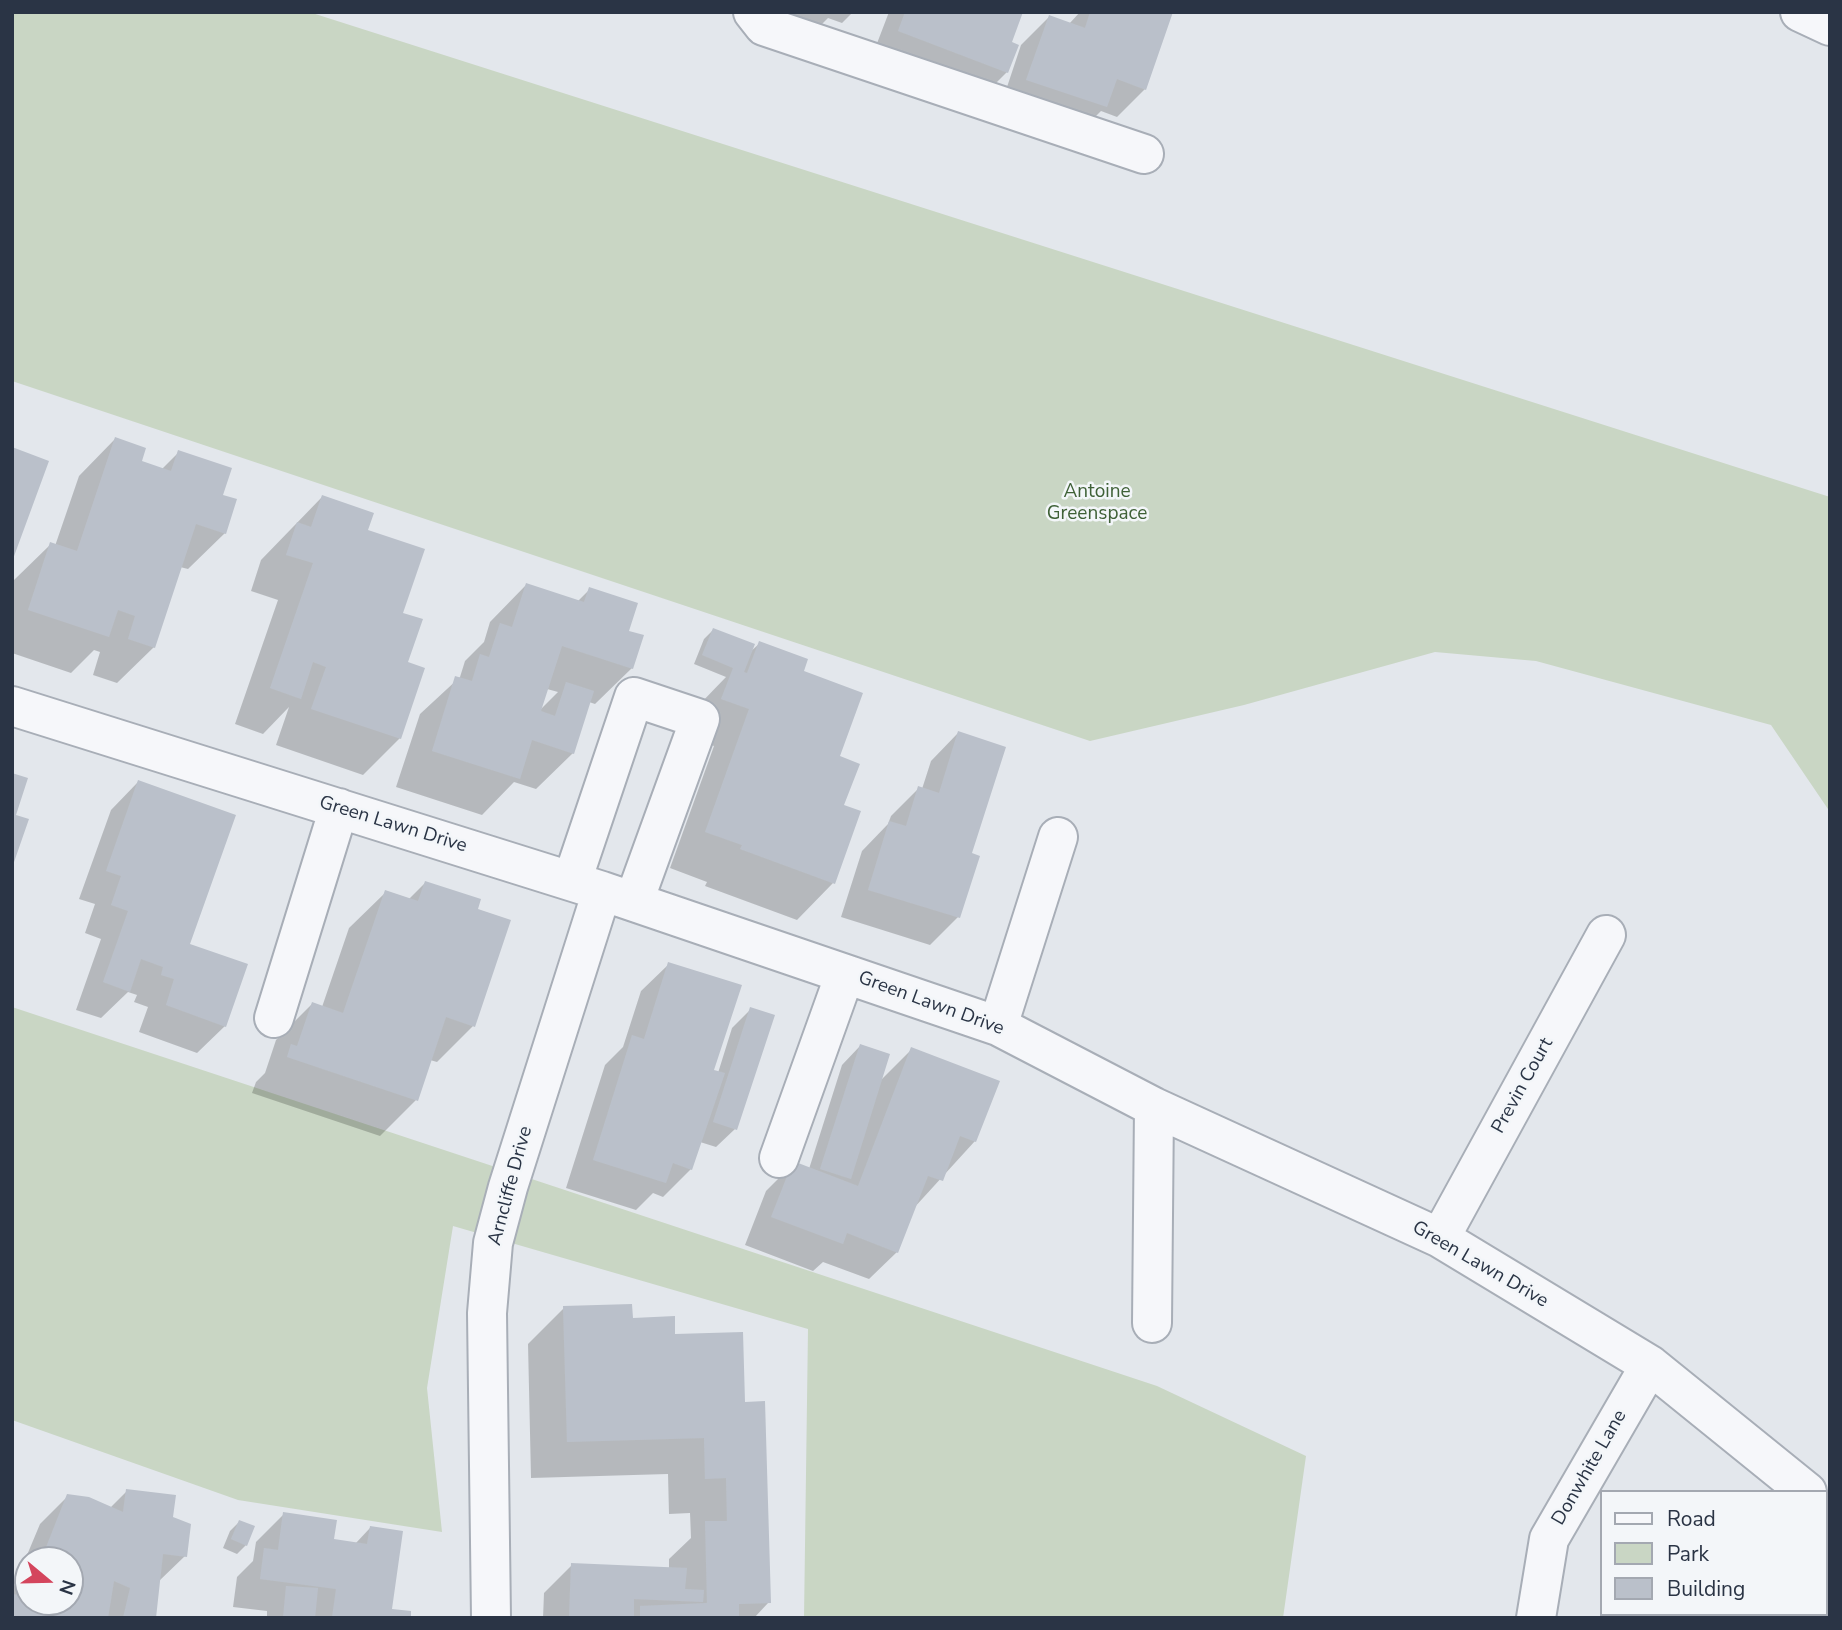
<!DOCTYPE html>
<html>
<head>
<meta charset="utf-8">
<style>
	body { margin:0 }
	#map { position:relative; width:1842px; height:1630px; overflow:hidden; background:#e3e7ec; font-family:"Nunito Sans",sans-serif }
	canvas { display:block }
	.frame { position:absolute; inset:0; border:14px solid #2a3445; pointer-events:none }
	.legend { position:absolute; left:1600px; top:1490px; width:228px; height:126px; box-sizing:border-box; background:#f3f6f9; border:2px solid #a3a8b1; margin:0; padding:9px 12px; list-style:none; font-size:21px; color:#2a3445 }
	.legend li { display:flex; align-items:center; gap:14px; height:35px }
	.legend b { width:35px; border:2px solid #a3a8b1 }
	.north { position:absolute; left:14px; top:1546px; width:70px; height:70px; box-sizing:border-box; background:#f3f6f9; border:2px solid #a3a8b1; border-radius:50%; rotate:109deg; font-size:19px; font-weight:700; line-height:28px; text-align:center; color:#2a3445 }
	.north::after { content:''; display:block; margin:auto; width:24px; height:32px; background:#d4455d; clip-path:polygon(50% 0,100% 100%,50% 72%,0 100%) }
</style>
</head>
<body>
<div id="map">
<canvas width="1842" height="1630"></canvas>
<div class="frame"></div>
<ul class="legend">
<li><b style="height:9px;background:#f6f7fa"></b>Road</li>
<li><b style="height:19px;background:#c9d6c4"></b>Park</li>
<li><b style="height:19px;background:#bac0ca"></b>Building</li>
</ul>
<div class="north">N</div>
</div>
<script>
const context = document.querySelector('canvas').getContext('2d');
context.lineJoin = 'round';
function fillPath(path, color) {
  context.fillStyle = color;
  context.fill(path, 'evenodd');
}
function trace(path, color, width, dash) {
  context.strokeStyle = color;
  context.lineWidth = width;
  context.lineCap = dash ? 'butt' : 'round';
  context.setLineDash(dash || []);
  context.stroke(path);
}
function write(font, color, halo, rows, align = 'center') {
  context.font = font + ' "Nunito Sans",sans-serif';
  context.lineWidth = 5;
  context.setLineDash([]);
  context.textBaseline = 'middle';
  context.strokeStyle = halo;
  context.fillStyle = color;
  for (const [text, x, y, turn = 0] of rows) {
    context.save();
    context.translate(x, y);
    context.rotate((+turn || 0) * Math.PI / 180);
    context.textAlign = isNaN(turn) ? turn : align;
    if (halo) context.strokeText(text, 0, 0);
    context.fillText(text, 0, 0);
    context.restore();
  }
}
fillPath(new Path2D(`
	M 12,12 L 309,12 L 1830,497 L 1830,812 L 1771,725 L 1536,661 L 1435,652 L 1244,705 L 1090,741 L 12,381 Z
	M 12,1007 L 1157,1386 L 1306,1456 L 1283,1618 L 804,1618 L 808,1329 L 453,1226 L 427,1388 L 442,1532 L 238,1500 L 12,1420 Z`), '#c9d6c4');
fillPath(new Path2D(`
	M 729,12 L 853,12 L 842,23 L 828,18 L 806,40 Z
	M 889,12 L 1021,12 L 1010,43 L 1007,72 L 979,100 L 871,59 Z
	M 1080,12 L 1171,12 L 1145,89 L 1117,117 L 1101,111 L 1078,134 L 1000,108 L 1021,45 L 1049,17 L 1069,24 Z
	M 115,439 L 139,462 L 161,470 L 179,452 L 221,496 L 225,533 L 188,569 L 180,567 L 154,647 L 117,683 L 93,675 L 100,652 L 94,650 L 71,673 L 12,653 L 14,580 L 51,544 L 55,546 L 79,476 Z
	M 322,497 L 366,531 L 405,663 L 400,738 L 363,775 L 276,745 L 289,707 L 263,734 L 235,724 L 278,600 L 251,591 L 261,560 Z
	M 526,585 L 577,602 L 590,589 L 627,632 L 632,668 L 595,704 L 589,702 L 573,753 L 536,789 L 514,782 L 482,815 L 396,787 L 420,714 L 460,677 L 465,661 L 484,642 L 490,622 ZM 547,689 L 558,692 L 539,711 Z
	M 713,630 L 749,653 L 760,643 L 802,672 L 837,757 L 842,806 L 859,812 L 833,883 L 797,920 L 705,886 L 707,882 L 670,868 L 714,746 L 686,735 L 697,707 L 726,677 L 694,664 L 704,639 Z
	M 958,733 L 970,854 L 958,917 L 930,945 L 841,917 L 862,851 L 888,824 L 891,816 L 919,788 L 922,789 L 931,761 Z
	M 12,775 L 14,816 L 27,820 L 12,865 Z
	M 138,782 L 188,945 L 225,1026 L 197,1053 L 139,1032 L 148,1007 L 134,1002 L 137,995 L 128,992 L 101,1018 L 76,1010 L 101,939 L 85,933 L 95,904 L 79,899 L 111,810 Z
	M 425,883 L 476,910 L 473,1026 L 437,1062 L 430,1060 L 416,1100 L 380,1136 L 252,1093 L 256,1082 L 265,1073 L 276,1040 L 312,1004 L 322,1007 L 349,928 L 386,892 L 408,900 Z
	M 669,964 L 712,1071 L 718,1073 L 732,1028 L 751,1009 L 735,1129 L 716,1147 L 700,1142 L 691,1169 L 663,1197 L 653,1193 L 636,1210 L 566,1188 L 605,1065 L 623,1047 L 641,991 Z
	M 860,1046 L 880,1081 L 912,1049 L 975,1141 L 913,1209 L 897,1252 L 869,1279 L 823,1262 L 813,1271 L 745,1245 L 766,1191 L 794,1163 L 809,1169 L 842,1065 Z
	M 564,1308 L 632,1320 L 673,1336 L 743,1404 L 769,1602 L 754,1618 L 543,1618 L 544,1593 L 572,1565 L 669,1569 L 669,1559 L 691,1538 L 690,1513 L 669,1514 L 668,1474 L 531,1478 L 528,1344 Z
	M 127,1491 L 185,1556 L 158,1582 L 154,1618 L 12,1618 L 12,1591 L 40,1524 L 68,1496 L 110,1508 ZM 28,1560 L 70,1560 L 70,1602 L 28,1602 Z
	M 284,1514 L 332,1540 L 355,1544 L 370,1528 L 390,1610 L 409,1618 L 267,1618 L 267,1611 L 233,1607 L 237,1577 L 253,1561 L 256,1542 Z
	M 239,1522 L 246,1545 L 237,1554 L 223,1548 L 230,1531 Z`), '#0003');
fillPath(new Path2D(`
	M 905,12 L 1023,12 L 1012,42 L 1019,45 L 1008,73 L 898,31 Z
	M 1090,12 L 1173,12 L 1146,90 L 1117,79 L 1107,107 L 1026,80 L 1049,15 L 1085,28 Z
	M 115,437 L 146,448 L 142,461 L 171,471 L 178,450 L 232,468 L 223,495 L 237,499 L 226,534 L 196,524 L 155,648 L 128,639 L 135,616 L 118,610 L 109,637 L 28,610 L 50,542 L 77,551 Z
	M 12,447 L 49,461 L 13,559 L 12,559 Z
	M 322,495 L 374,513 L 368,530 L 425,549 L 403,613 L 423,619 L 408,662 L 425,668 L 401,739 L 311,709 L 326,667 L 313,662 L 301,699 L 270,688 L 313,563 L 286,555 L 297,522 L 311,527 Z
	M 526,583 L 584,602 L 589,587 L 638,603 L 629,631 L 644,635 L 633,669 L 562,646 L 541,711 L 555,716 L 566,682 L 594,691 L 574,754 L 532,740 L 520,779 L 432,751 L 455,676 L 472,681 L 480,654 L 489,657 L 500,623 L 512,627 Z
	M 713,628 L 755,644 L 744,672 L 747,673 L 759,641 L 808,659 L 804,671 L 863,693 L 840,756 L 860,764 L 844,805 L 861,811 L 835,884 L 740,849 L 742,845 L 705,832 L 749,709 L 721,699 L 733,668 L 702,655 Z
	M 958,731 L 1006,747 L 972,853 L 980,856 L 960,918 L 868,890 L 889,821 L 906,826 L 918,786 L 939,793 Z
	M 12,773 L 28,778 L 16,815 L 29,819 L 13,865 Z
	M 138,780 L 236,815 L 190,944 L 248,964 L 226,1027 L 166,1005 L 174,979 L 161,975 L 163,967 L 141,959 L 130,992 L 103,982 L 128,911 L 111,905 L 121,876 L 106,871 Z
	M 425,881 L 481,899 L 478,909 L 511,920 L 475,1027 L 446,1017 L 418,1101 L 287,1057 L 291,1044 L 297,1046 L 312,1002 L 343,1013 L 385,890 L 418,901 Z
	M 668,962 L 742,985 L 714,1070 L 725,1073 L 692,1170 L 673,1163 L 666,1183 L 593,1160 L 632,1035 L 644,1039 Z
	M 750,1007 L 775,1015 L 737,1130 L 713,1122 Z
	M 860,1044 L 890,1054 L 851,1179 L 820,1169 Z
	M 911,1047 L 1000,1081 L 976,1142 L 960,1136 L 943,1181 L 928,1176 L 898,1253 L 847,1233 L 843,1244 L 771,1217 L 793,1161 L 858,1186 Z
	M 632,1304 L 633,1318 L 675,1316 L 675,1334 L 743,1332 L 745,1402 L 765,1401 L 771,1603 L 739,1604 L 739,1618 L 640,1618 L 640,1606 L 707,1603 L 705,1521 L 727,1521 L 726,1478 L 705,1479 L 704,1438 L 567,1442 L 563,1306 Z
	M 126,1489 L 176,1495 L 173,1517 L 191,1524 L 187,1557 L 163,1554 L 156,1618 L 123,1618 L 130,1588 L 114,1581 L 108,1618 L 12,1618 L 12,1594 L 26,1596 L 28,1590 L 28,1602 L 70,1602 L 70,1560 L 41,1560 L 67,1494 L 89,1497 L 123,1512 Z
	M 283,1512 L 337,1520 L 334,1539 L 367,1544 L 370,1526 L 403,1531 L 392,1609 L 411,1611 L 411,1618 L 332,1618 L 336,1589 L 260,1579 L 264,1548 L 278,1550 Z
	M 239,1520 L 255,1526 L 247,1546 L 231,1539 Z
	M 571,1563 L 687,1568 L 685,1589 L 704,1590 L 703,1602 L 634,1599 L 634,1618 L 569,1618 Z
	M 286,1586 L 318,1588 L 315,1618 L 283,1618 Z`), '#bac0ca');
const minor = new Path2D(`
	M 753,12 L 764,26 L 1144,154
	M 1800,12 L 1830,26
	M 12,706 L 602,891 L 998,1026 L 1154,1107 L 1440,1238 L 1650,1365 L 1807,1492
	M 572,881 L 634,697 L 700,719 L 634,901
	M 274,1018 L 339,808
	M 998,1026 L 1058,837
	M 779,1158 L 845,974
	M 1440,1238 L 1606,935
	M 1152,1323 L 1154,1107
	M 491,1618 L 487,1313 L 493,1243 L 508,1187 L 602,891
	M 1536,1618 L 1549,1539 L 1650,1365`);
trace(minor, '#a8aeb7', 42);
trace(minor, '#f6f7fa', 38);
write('19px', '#3f6137', '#f3f6f9', [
	["Antoine",1097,492],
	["Greenspace",1097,514]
]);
write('19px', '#2a3445', '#f3f6f9', [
	["Green Lawn Drive",393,825,17],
	["Green Lawn Drive",931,1004,20],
	["Previn Court",1523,1086,-61],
	["Arncliffe Drive",511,1186,-75],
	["Green Lawn Drive",1480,1265,30],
	["Donwhite Lane",1590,1468,-60]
]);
</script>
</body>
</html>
